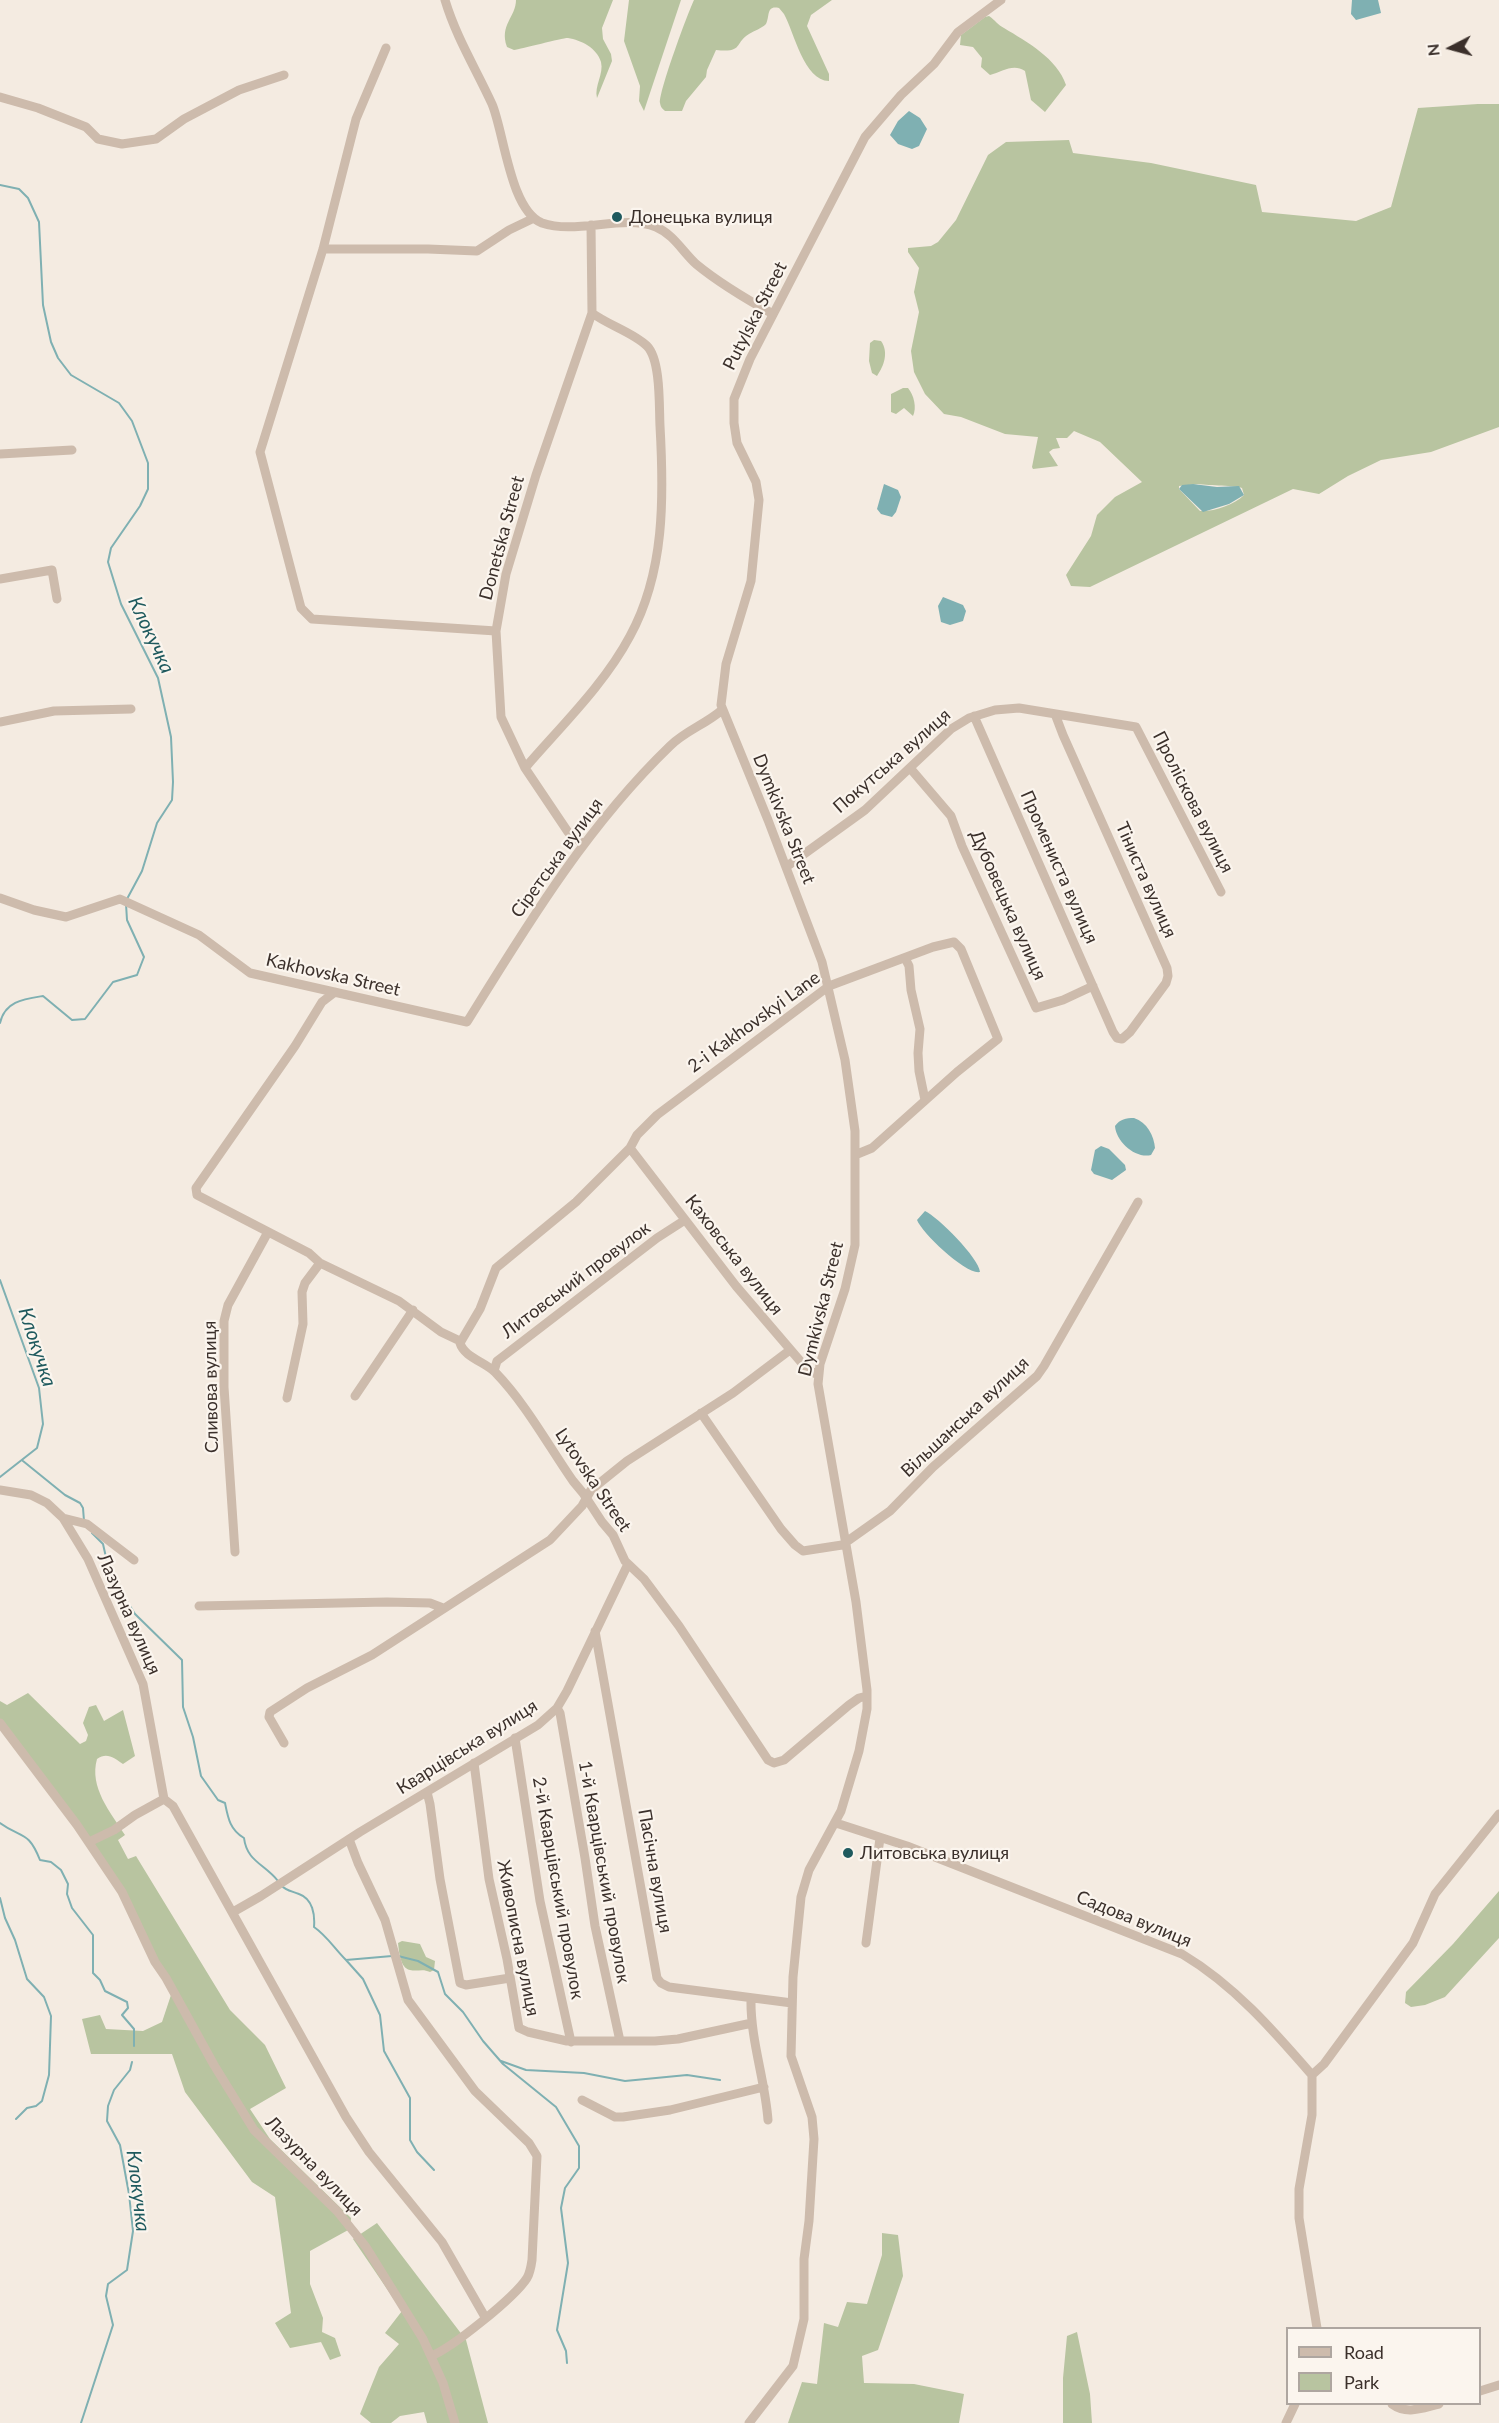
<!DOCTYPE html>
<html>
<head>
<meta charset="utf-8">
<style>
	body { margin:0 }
	#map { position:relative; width:1499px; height:2423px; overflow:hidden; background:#f4ebe1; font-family:Lato,sans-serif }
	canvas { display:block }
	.legend { position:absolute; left:1286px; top:2327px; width:195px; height:78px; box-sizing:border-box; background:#fbf5ee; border:2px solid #aea6a0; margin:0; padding:8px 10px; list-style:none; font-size:18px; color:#3b302b }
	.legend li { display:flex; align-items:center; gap:12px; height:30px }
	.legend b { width:30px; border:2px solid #aea6a0 }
	.north { position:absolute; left:1421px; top:18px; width:60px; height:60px; -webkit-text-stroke:4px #fbf5ee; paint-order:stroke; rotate:264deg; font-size:16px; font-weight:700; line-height:24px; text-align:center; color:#3b302b }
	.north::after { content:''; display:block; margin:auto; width:21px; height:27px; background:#3b302b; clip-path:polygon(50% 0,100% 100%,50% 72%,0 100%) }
</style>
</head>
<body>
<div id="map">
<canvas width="1499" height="2423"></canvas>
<ul class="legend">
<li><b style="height:8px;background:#cdbbac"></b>Road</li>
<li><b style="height:16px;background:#b8c4a0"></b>Park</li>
</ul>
<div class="north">N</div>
</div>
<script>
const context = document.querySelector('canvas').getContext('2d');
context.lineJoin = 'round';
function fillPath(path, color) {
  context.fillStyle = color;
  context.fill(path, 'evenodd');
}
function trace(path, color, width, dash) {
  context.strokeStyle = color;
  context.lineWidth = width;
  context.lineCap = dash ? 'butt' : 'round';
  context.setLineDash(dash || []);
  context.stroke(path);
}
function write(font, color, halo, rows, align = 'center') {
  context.font = font + ' Lato,sans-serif';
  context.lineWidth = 4.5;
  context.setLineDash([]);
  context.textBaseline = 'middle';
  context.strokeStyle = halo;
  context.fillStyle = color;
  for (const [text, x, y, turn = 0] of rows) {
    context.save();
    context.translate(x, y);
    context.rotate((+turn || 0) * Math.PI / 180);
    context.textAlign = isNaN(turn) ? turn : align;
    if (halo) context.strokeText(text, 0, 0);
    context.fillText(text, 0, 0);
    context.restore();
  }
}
fillPath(new Path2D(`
	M 516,0 L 613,0 L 602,28 L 603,39 L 611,54 L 612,61 L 597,98 C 594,86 604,74 601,62 C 597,48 581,40 568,38 C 566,37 521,49 514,50 L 507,47 C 499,25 516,17 516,0 Z
	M 629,0 L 681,0 L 644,111 L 639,101 L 640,86 L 624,41 Z
	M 694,0 L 832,0 L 811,15 L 807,26 L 829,74 L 829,81 C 804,81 794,32 784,14 L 779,8 C 766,5 770,16 766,24 C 761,29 755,30 749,34 C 734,43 744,53 716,50 L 707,70 L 706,77 L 686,101 L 682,111 L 665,111 C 662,108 661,108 660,103 C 659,91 687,15 694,0 Z
	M 989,16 C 995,20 998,25 1004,28 C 1027,42 1057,58 1066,85 L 1045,112 L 1031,100 L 1025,71 C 1013,63 1002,72 990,75 L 981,67 L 982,58 L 973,47 L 960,45 L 961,35 L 985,17 Z
	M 1478,104 L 1499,104 L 1499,427 L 1431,452 L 1381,460 L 1348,476 L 1319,494 L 1293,489 L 1090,587 L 1071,586 L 1066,575 L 1091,536 L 1097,515 L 1115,497 L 1142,482 L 1100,442 L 1074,431 L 1067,438 L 1056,438 L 1060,448 L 1053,449 L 1049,452 L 1058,466 L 1033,469 L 1032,467 L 1038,437 L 1005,434 L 961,417 L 944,414 L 925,394 L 914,372 L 911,351 L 919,312 L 914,292 L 919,268 L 908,252 L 908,248 L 931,246 L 938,242 L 956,220 L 988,155 L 1006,142 L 1069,140 L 1073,153 L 1151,163 L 1256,185 L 1262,212 L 1356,221 L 1391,207 L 1418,108 ZM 1198,484 C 1210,486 1235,485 1242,488 L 1244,495 C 1234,505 1213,512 1200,511 L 1179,489 L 1179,486 Z
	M 874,340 L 881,341 C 889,352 884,366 877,376 L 872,373 L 869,361 L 870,343 Z
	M 903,388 L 908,388 C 914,395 917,408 913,416 L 904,408 L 896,414 L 891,412 L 891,394 Z
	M 28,1693 L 80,1744 L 86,1741 L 88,1735 L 83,1723 L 89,1707 L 96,1705 L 104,1721 L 123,1710 L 135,1756 L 123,1764 C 114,1758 107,1752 97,1759 C 89,1787 110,1812 125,1835 L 118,1840 L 128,1859 L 136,1856 L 230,2010 L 265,2045 L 286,2088 L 250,2109 L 270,2139 L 351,2218 L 350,2229 L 310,2251 L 310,2284 L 323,2318 L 322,2332 L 335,2338 L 341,2356 L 330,2360 L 321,2342 L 290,2348 L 275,2323 L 291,2313 L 275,2197 L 252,2182 L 185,2092 L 172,2054 L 91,2054 L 82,2019 L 100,2015 L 106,2029 L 143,2031 L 162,2022 L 171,1995 L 109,1874 L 0,1727 L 0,1701 L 7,1705 Z
	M 1499,1891 L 1499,1938 L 1445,1997 L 1425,2005 L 1411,2007 L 1405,2003 L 1406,1992 L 1453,1944 Z
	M 402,1941 L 420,1944 L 426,1957 L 435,1961 L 434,1970 L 430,1972 C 422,1968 418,1972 410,1970 C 400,1968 399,1951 398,1943 Z
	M 377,2223 L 466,2340 L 488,2423 L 427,2423 L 424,2412 L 400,2416 L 391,2423 L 371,2423 L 360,2414 L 379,2367 L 399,2344 L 385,2333 L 402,2311 L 353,2239 Z
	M 882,2233 L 898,2235 L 903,2276 L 878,2350 L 862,2356 L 864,2383 L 914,2384 L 964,2394 L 959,2423 L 788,2423 L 802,2382 L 817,2384 L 824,2323 L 838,2327 L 847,2302 L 867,2304 L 882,2255 Z
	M 1077,2332 L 1090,2394 L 1092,2423 L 1063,2423 L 1063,2378 L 1067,2336 Z`), '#b8c4a0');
fillPath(new Path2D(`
	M 1352,0 L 1378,0 L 1381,13 L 1356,20 L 1351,14 Z
	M 909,111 L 920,118 L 927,129 L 919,146 L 912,149 L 898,144 L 890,135 L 898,121 Z
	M 884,484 L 898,490 L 901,497 L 896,512 L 892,517 L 881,514 L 877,509 Z
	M 1193,484 L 1217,487 L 1239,486 L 1244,495 L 1229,504 L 1203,512 L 1179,489 L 1182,485 Z
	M 943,597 L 963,605 L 966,611 L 963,621 L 950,625 L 941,622 L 938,606 Z
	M 1134,1118 C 1147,1122 1154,1136 1155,1148 L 1151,1155 C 1136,1159 1116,1142 1115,1126 C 1120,1119 1126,1118 1134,1118 Z
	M 1101,1146 L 1109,1149 L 1125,1165 L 1126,1170 L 1112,1180 L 1094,1174 L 1091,1170 L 1095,1150 Z
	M 925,1211 C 938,1217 979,1258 980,1272 C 966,1275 922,1233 917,1220 Z`), '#7fb0b2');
trace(new Path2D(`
	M 0,185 L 19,189 L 28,198 L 39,222 L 43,305 L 51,342 L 58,358 L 71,375 L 119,403 L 132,421 L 148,463 L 148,489 L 140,506 L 111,548 L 108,562 L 121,604 L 158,678 L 171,737 L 173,782 L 172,800 L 157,823 L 142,871 L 127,899
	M 0,1023 C 5,1001 24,999 43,996 L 72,1020 L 85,1019 L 113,982 L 137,975 L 144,957 L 127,920 L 126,904
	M 0,1280 L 39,1388 L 43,1424 L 37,1448 L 0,1477
	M 23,1461 L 65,1495 L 80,1503 L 83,1508 L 84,1521
	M 92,1533 L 103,1544 L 110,1575 L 135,1614 L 182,1660 L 183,1707 L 193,1737 L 201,1776 L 218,1800 L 225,1803 C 228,1818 230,1830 244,1838 C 247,1862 265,1864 278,1881
	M 0,1823 C 22,1839 28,1830 40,1860 L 51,1862 L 61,1870 L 68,1884 L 67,1894 L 72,1908 L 93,1935 L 93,1973 L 100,1980 L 105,1991 L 127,2002 L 128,2008 L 122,2015 L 134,2029 L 134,2046
	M 281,1885 C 286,1891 292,1891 299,1894 C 313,1899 315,1915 314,1927 C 327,1936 334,1948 346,1960 L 392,1956
	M 0,1898 L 5,1918 L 15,1940 L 27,1979 L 44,1997 L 51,2016 L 49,2075 L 42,2101 L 36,2106 L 27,2108 L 16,2119
	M 398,1956 L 418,1961 L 438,1972 L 445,1994 L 463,2012 L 483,2041 L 503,2064 L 556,2107 L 579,2146 L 579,2168 L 565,2188 L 561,2208 L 568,2263 L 557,2330 L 566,2351 L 567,2363
	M 346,1960 L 363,1979 L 380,2015 L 384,2051 L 410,2098 L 410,2140 L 417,2152 L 434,2170
	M 501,2061 L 526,2070 L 584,2073 L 625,2081 L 687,2075 L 720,2080
	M 81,2423 L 113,2325 L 106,2296 L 108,2284 L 127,2270 L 133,2231 L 129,2194 L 120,2145 L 107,2121 L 108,2106 L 114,2090 L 130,2070 L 132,2062`), '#7fb0b2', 2);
trace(new Path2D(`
	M 445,0 C 456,37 476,69 492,104 C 504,132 510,210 542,223 C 576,235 623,214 656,227 C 673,234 683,252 696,264 C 719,283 746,299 773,314
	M 386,48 L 356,119 L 323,249 L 260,452 L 301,608 L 312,619 L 496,631
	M 0,97 L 38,108 L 86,127 L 98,139 L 122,144 L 156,139 L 184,119 L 239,90 L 284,75
	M 323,249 L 428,249 L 477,251 L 509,230 L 534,218
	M 0,454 L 72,450
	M 0,579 L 52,570 L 57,599
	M 974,716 L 1113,1032 L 1117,1038 L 1122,1039 L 1130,1032 L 1166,983 L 1168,976 L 1167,968 L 1063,735 L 1055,714
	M 0,722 L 54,711 L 131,709
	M 525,768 C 561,726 604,685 630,636 C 665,572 664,497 660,426 C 659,407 661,360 647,346 C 634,333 608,325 592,313
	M 910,768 L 951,816 L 962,846 L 1036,1008 L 1063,1000 L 1093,986
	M 583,844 L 568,832 L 525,768 L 501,717 L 496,631 L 506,574 L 536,475 L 592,313 L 591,225
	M 786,867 L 865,810 L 951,729 L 969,718 L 995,710 L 1019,708 L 1136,727 L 1221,892
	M 0,898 L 34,910 L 66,917 L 120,899 L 199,935 L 250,973 L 467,1022 C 527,925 587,826 670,746 C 685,731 706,724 722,710
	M 905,958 L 909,966 L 911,990 L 920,1029 L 918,1053 L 919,1071 L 925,1100
	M 335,992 L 322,1002 L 295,1046 L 196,1188 L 197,1195 L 309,1253 L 320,1263 L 399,1301 L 441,1332 L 460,1341
	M 630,1148 L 736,1286 L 807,1369 L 818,1375
	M 855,1155 L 872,1148 L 957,1072 L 998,1039 L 961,949 L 954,942 L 933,947 L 829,986 L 657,1115 L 637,1135 L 630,1148 L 576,1202 L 496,1268 L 480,1309 L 460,1343 C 464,1357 485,1362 495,1372 C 526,1404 548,1445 573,1481 L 583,1493 L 602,1522 L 613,1535 L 625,1561 L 644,1579 L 679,1626 L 768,1760 L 774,1763 L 784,1760 L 849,1705 L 859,1698 L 867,1696
	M 494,1371 L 497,1361 L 501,1358 L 657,1238 L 685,1220
	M 355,1396 L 413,1310
	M 287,1398 L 303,1324 L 302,1292 L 305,1283 L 320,1263
	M 701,1413 L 781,1529 L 795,1545 L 803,1551 L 842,1545 L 890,1511 L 933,1467 L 1037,1376 L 1044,1366 L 1138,1202
	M 0,1490 L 31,1495 L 47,1503 L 63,1518 L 88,1559 L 143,1684 L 164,1799
	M 63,1518 L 87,1524 L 134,1560
	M 235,1552 L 224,1387 L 224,1321 L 228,1305 L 268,1232
	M 199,1606 L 387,1602 L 430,1603 L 443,1608
	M 595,1631 L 657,1978 L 661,1983 L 669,1987 L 792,2003
	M 557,1708 L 560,1713 L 585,1858 L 595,1926 L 620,2041
	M 0,1723 L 77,1825 L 122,1892 L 155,1962 L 166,1978 L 214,2065 L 254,2130 L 337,2211 L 366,2247 L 423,2339 L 443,2383 L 455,2423
	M 515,1738 L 540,1901 L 571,2042
	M 284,1743 L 269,1717 L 270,1712 L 307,1688 L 372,1655 L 550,1540 L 582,1506 L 591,1490 L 627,1461 L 733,1393 L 790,1350
	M 474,1763 L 489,1879 L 507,1959 L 519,2028 L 528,2032 L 567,2041 L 655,2041 L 678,2039 L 752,2023
	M 427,1792 L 430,1804 L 440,1879 L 460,1983 L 466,1985 L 510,1978
	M 836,1823 L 907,1846 L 1182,1954 C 1234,1985 1273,2030 1312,2075 L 1312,2115 L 1299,2189 L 1299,2218 L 1317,2328
	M 349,1839 L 358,1863 L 385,1920 L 408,2000 L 475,2091 L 529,2143 L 537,2156 L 532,2260 C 531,2267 530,2273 527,2278 C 515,2297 452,2348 431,2356
	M 89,1842 L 114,1830 L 135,1815 L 164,1799 L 173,1806 L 346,2117 L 369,2152 L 442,2242 L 485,2317
	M 233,1912 L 261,1896 L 360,1832 L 538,1725 L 557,1708 L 567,1691 L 628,1564
	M 866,1943 L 880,1838
	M 751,1998 C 750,2039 765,2079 768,2120
	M 1312,2075 L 1324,2064 L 1413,1943 L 1435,1894 L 1499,1814
	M 582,2100 L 615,2117 L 623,2117 L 670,2110 L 764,2087
	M 1480,2391 L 1499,2385
	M 1392,2404 C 1407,2415 1422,2408 1439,2404
	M 749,2423 L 793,2366 L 804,2319 L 804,2259 L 809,2221 L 814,2139 L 812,2117 L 791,2056 L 793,1977 L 801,1897 L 809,1870 L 841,1811 L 859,1751 L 867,1709 L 867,1690 L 856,1602 L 818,1384 L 820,1364 L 845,1289 L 855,1245 L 855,1131 L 845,1060 L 822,962 L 768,820 L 721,705 L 726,664 L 751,581 L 759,500 L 756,482 L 737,443 L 734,423 L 734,399 L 750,359 L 865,137 L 901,95 L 934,64 L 958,32 L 1001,0
	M 1286,2423 L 1295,2404`), '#cdbbac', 9);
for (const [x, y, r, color] of [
	[617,217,6,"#1f5a5e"],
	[848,1853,6,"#1f5a5e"]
]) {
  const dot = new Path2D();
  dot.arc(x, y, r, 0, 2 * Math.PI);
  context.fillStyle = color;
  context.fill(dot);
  trace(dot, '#fbf5ee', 2);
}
write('18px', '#3b302b', '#fbf5ee', [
	["Донецька вулиця",629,217],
	["Литовська вулиця",860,1853]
], 'left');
write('18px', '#3b302b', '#fbf5ee', [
	["Putylska Street",755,316,-63],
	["Donetska Street",502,538,-75],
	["Покутська вулиця",892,761,-41],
	["Проліскова вулиця",1193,802,63],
	["Dymkivska Street",784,819,68],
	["Сіретська вулиця",557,858,-54],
	["Промениста вулиця",1059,867,66],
	["Тіниста вулиця",1146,880,66],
	["Дубовецька вулиця",1008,905,66],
	["Kakhovska Street",333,975,13],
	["2-i Kakhovskyi Lane",754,1022,-36],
	["Каховська вулиця",734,1255,52],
	["Литовський провулок",576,1280,-37],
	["Dymkivska Street",821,1309,-76],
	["Сливова вулиця",211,1387,-91],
	["Вільшанська вулиця",965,1417,-43],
	["Lytovska Street",593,1480,56],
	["Лазурна вулиця",129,1614,66],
	["Кварцівська вулиця",467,1747,-32],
	["Пасічна вулиця",655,1871,80],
	["1-й Кварцівський провулок",604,1872,80],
	["2-й Кварцівський провулок",558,1888,80],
	["Садова вулиця",1134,1919,22],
	["Живописна вулиця",518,1938,79],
	["Лазурна вулиця",314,2166,46]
]);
write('italic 20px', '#1f5a5e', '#fbf5ee', [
	["Клокучка",151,635,65],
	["Клокучка",37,1347,72],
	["Клокучка",138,2191,83]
]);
</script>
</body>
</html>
